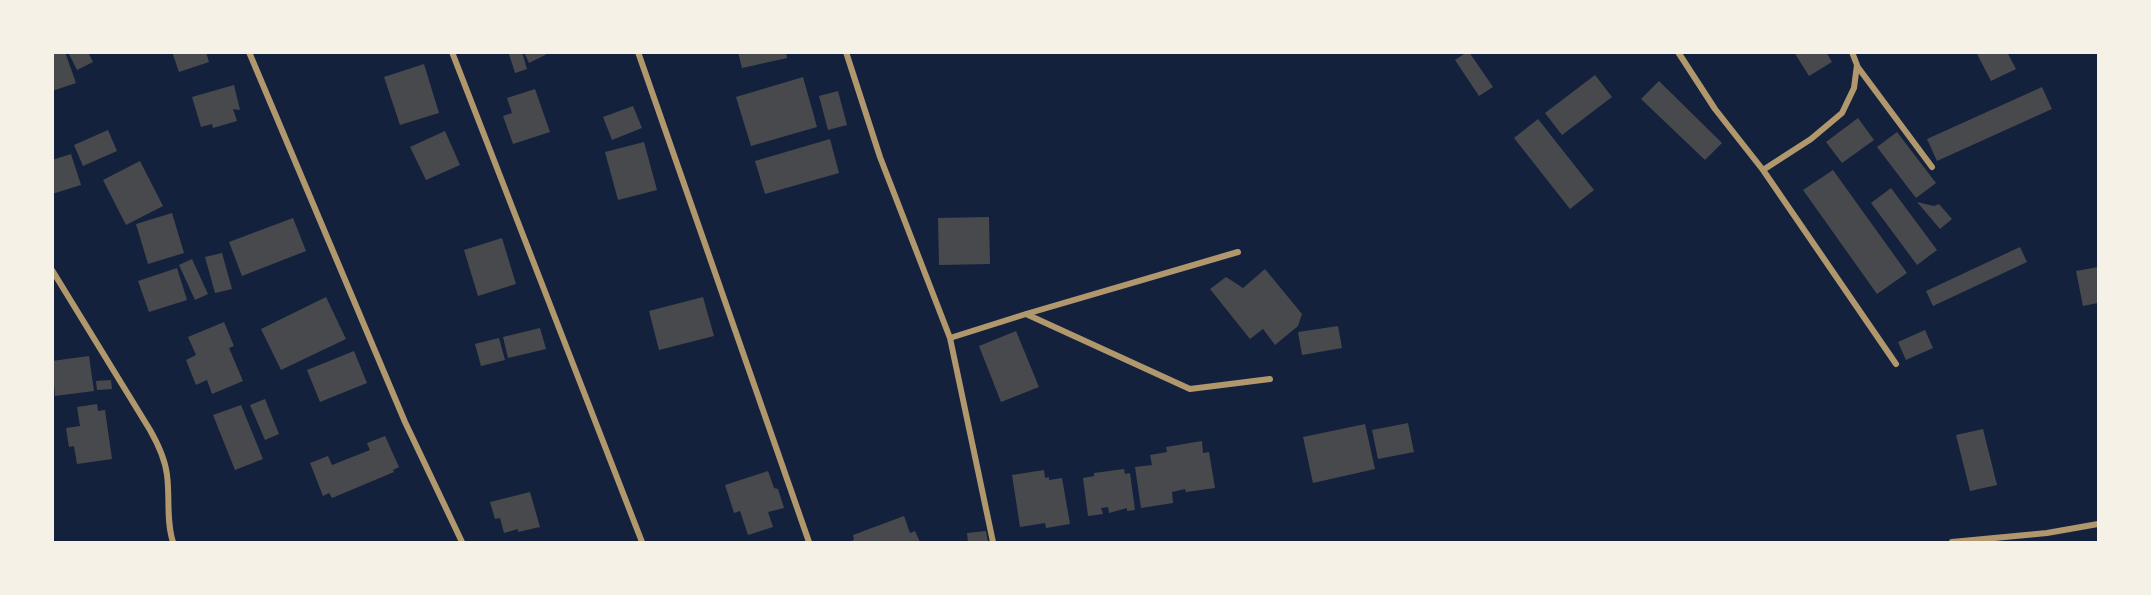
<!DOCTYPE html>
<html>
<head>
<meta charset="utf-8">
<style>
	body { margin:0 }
	#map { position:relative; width:2151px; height:595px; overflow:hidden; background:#14213d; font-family:Mulish,sans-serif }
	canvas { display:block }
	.frame { position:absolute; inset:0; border:54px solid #f6f1e7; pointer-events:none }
</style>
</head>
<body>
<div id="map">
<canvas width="2151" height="595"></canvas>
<div class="frame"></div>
</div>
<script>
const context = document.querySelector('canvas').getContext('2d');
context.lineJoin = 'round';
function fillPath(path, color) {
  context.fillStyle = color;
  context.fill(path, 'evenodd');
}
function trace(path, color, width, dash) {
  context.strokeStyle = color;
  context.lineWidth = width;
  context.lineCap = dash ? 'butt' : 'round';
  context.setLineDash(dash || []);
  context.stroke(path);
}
fillPath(new Path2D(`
	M 52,52 L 65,52 L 76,83 L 52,91 Z
	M 68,52 L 88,52 L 93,62 L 77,70 Z
	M 172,52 L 206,52 L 209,62 L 179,72 Z
	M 516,52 L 522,52 L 527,69 L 515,73 L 509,54 Z
	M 524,52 L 551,52 L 529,63 Z
	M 738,52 L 786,52 L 787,58 L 742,68 Z
	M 1467,52 L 1469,52 L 1493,87 L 1479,96 L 1455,60 Z
	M 1794,52 L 1826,52 L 1832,62 L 1809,76 Z
	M 1976,52 L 2007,52 L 2016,69 L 1991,81 Z
	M 424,64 L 439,113 L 400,125 L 384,77 Z
	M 1595,75 L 1612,97 L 1562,135 L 1545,113 Z
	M 803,77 L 817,127 L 751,146 L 736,97 Z
	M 1659,81 L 1722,143 L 1705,160 L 1641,99 Z
	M 234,85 L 240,110 L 233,109 L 237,121 L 213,128 L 212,124 L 201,127 L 192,97 Z
	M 2042,87 L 2052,109 L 1937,161 L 1927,139 Z
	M 535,89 L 550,132 L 513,144 L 503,116 L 512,113 L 507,98 Z
	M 838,91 L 847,125 L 828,130 L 819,96 Z
	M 633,106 L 642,128 L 612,140 L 603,117 Z
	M 1858,118 L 1874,140 L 1842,163 L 1826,142 Z
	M 1538,119 L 1594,190 L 1570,209 L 1514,138 Z
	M 108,130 L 117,151 L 83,166 L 74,145 Z
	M 445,131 L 460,165 L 426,180 L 410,147 Z
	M 1897,132 L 1936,183 L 1916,198 L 1877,147 Z
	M 830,139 L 839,173 L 765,194 L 755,161 Z
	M 644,142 L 657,190 L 618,200 L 605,152 Z
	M 71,154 L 81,185 L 52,194 L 52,160 Z
	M 140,161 L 163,206 L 126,225 L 103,180 Z
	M 1833,170 L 1907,273 L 1877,294 L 1803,190 Z
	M 1891,188 L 1937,250 L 1917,265 L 1871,203 Z
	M 1917,202 L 1934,206 L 1939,204 L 1952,219 L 1940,229 Z
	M 172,213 L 184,253 L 148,264 L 136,224 Z
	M 989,217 L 990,264 L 939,265 L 938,218 Z
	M 293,218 L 306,251 L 242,276 L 229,242 Z
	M 502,238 L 516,284 L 478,296 L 464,250 Z
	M 2020,247 L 2027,262 L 1933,306 L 1926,291 Z
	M 222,253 L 232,289 L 215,293 L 205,257 Z
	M 192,259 L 208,294 L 195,300 L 179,265 Z
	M 2098,267 L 2098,303 L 2083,306 L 2076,271 Z
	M 177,268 L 187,300 L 149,312 L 138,281 Z
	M 1265,269 L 1302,314 L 1298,326 L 1275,345 L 1263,329 L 1250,339 L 1210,289 L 1226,277 L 1243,288 Z
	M 326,297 L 346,339 L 281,370 L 261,329 Z
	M 703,297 L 714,336 L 659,350 L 649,311 Z
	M 224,322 L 234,346 L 229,348 L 243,381 L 212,394 L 207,380 L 196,385 L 186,360 L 196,355 L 188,337 Z
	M 1338,326 L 1342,348 L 1302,355 L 1298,332 Z
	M 540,328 L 546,349 L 508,358 L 503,337 Z
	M 1925,330 L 1933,348 L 1906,360 L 1898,342 Z
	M 1016,331 L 1039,387 L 1001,402 L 979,346 Z
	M 499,338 L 505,360 L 481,366 L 475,344 Z
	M 354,351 L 367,383 L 320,402 L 307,370 Z
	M 89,356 L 94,391 L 55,396 L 52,361 Z
	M 111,380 L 112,389 L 97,390 L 96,381 Z
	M 265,399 L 279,434 L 265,440 L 250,405 Z
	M 97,404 L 98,411 L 105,410 L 112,459 L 77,464 L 74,446 L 69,447 L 66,428 L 80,426 L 77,407 Z
	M 241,405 L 263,459 L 235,470 L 213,415 Z
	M 1408,423 L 1414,452 L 1378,459 L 1372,430 Z
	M 1365,424 L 1375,469 L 1313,483 L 1303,437 Z
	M 1983,429 L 1997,485 L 1970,491 L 1956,435 Z
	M 385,436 L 399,467 L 393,470 L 394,472 L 332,498 L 329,493 L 323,496 L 310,463 L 328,456 L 332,465 L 370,450 L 367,443 Z
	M 1202,441 L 1203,453 L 1209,452 L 1215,488 L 1186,492 L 1185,489 L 1172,492 L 1173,503 L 1141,508 L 1135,467 L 1152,465 L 1150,455 L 1167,452 L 1166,447 Z
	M 1124,469 L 1125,474 L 1130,473 L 1135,510 L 1127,511 L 1127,508 L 1109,513 L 1108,507 L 1101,508 L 1103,514 L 1088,516 L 1083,478 L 1094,476 L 1094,473 Z
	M 1044,470 L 1045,478 L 1049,477 L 1049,480 L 1062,478 L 1070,524 L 1046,528 L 1045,523 L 1020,527 L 1012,475 Z
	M 768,471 L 774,488 L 778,489 L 784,508 L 768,512 L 773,527 L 748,535 L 740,511 L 734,513 L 725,485 Z
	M 530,492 L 540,527 L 518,532 L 518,529 L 504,533 L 500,518 L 495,519 L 490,502 Z
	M 904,516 L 910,533 L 915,531 L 920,542 L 847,542 L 854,540 L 853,535 Z
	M 986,531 L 988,542 L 968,542 L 967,533 Z`), '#48494c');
trace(new Path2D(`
	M 249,52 L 405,422 L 462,542
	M 452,52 L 642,542
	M 638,52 L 809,542
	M 846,52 L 880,157 L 950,338 L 993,542
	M 1678,52 L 1715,109 L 1763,170 L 1811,139 L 1842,113 L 1854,88 L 1857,65 L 1852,52
	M 1857,66 L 1932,167
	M 1763,170 L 1896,364
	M 52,270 L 150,430 C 158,444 165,458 167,475 C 170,497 166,521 173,542
	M 1026,314 L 1190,389 L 1270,379
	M 950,338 L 1026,314 L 1238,252
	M 1952,542 L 2047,533 L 2098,524`), '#b1986c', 6);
</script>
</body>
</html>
